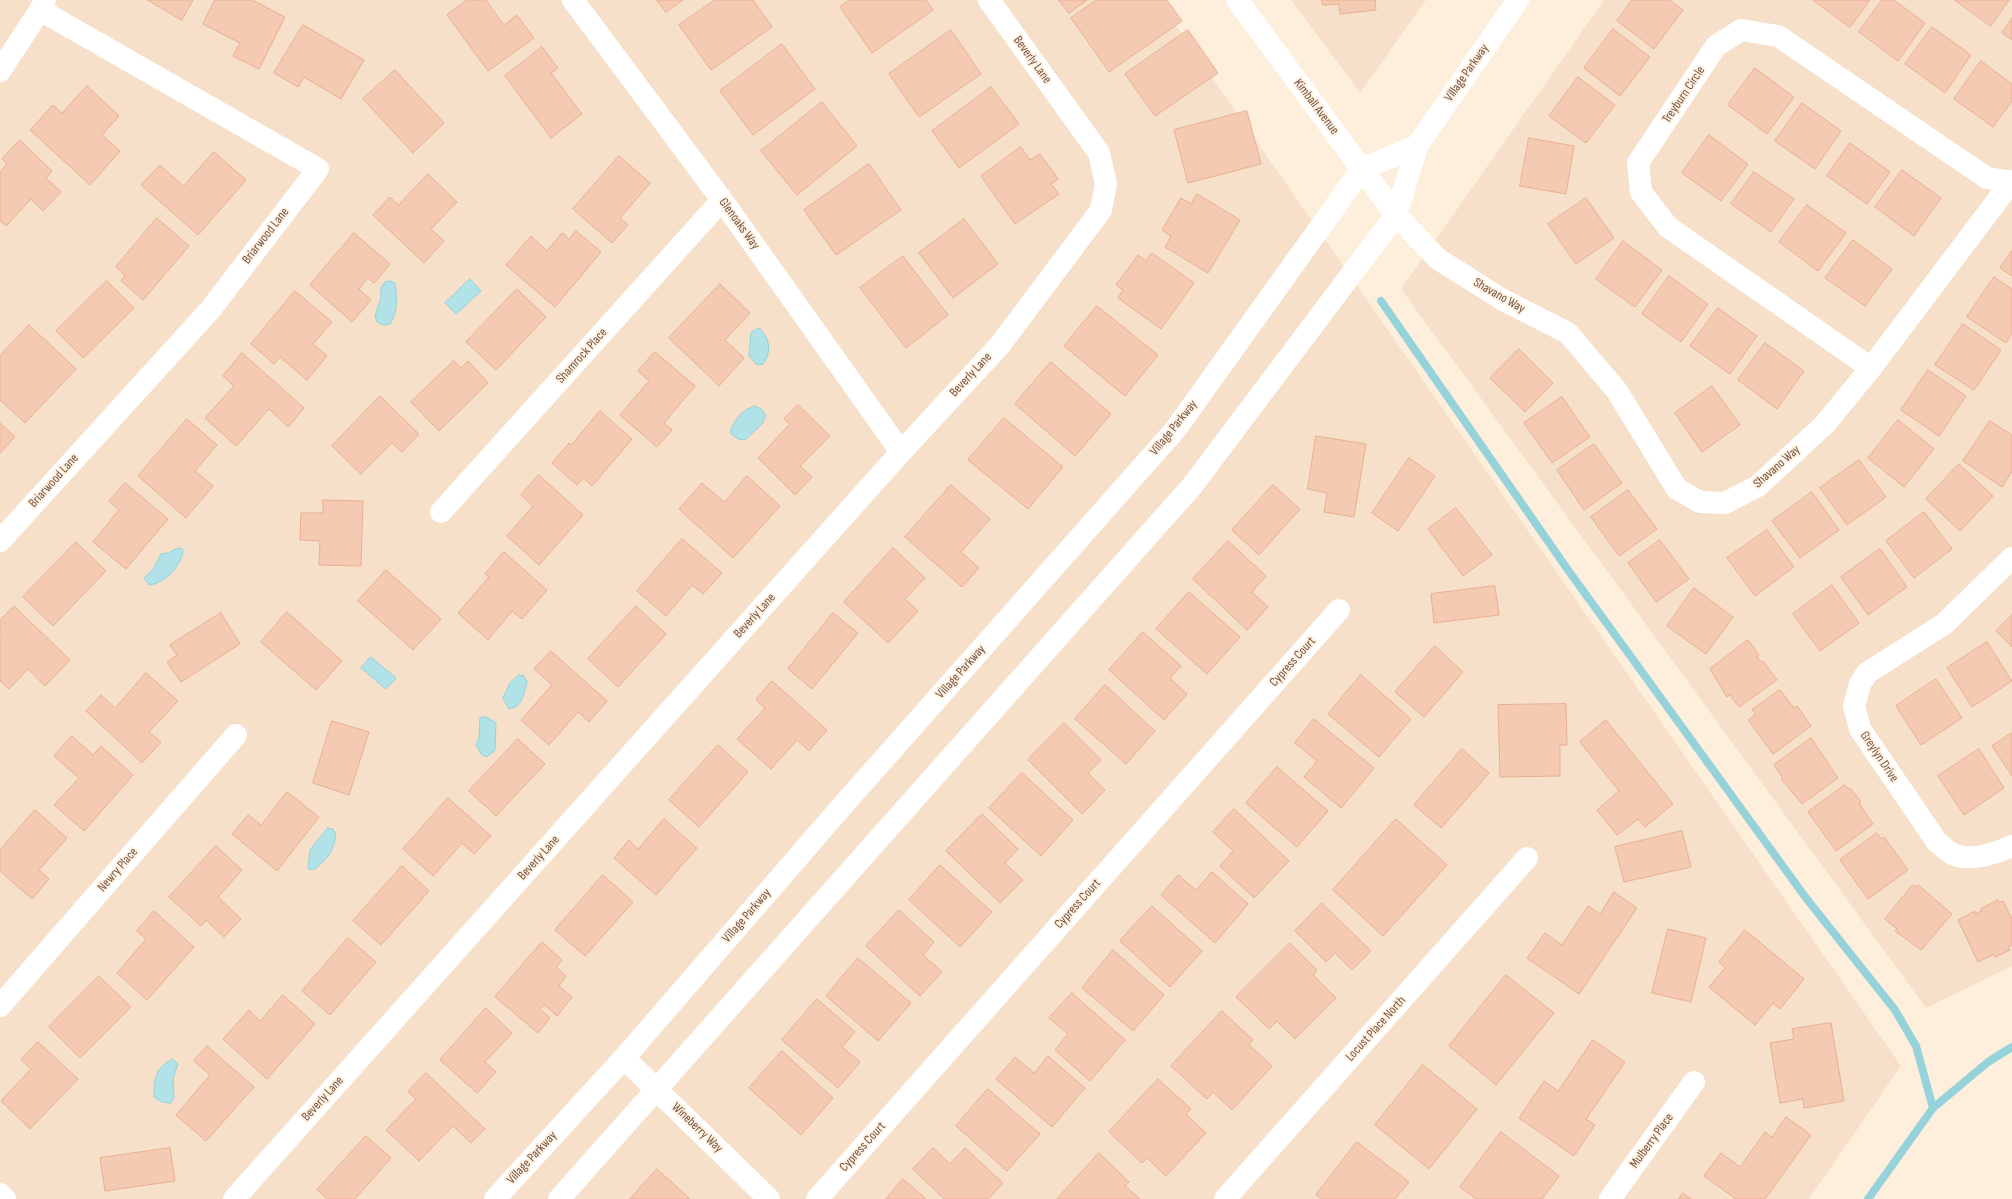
<!DOCTYPE html>
<html>
<head>
<meta charset="utf-8">
<style>
	body { margin:0 }
	canvas { display:block; background:#feefdc }
</style>
</head>
<body>
<canvas width="2012" height="1199"></canvas>
<script>
const context = document.querySelector('canvas').getContext('2d');
context.lineJoin = 'round';
function fillPath(path, color) {
  context.fillStyle = color;
  context.fill(path, 'evenodd');
}
function trace(path, color, width, dash) {
  context.strokeStyle = color;
  context.lineWidth = width;
  context.lineCap = dash ? 'butt' : 'round';
  context.setLineDash(dash || []);
  context.stroke(path);
}
function write(font, color, halo, rows, align = 'center') {
  context.font = font + ' "Sofia Sans Condensed",sans-serif';
  context.lineWidth = 4;
  context.setLineDash([]);
  context.textBaseline = 'middle';
  context.strokeStyle = halo;
  context.fillStyle = color;
  for (const [text, x, y, turn = 0] of rows) {
    context.save();
    context.translate(x, y);
    context.rotate((+turn || 0) * Math.PI / 180);
    context.textAlign = isNaN(turn) ? turn : align;
    if (halo) context.strokeText(text, 0, 0);
    context.fillText(text, 0, 0);
    context.restore();
  }
}
fillPath(new Path2D(`
	M 0,0 L 1158,0 L 1901,1066 L 1809,1199 L 0,1199 Z
	M 1291,0 L 1426,0 L 1360,93 Z
	M 1604,0 L 2012,0 L 2012,966 L 1926,1008 L 1401,289 Z`), '#f6e0ca');
const water = new Path2D(`
	M 470,279 L 481,291 L 456,314 L 445,303 Z
	M 390,281 L 395,283 C 397,297 398,313 390,324 L 383,325 L 377,322 L 375,316 L 381,298 L 381,288 L 385,282 Z
	M 759,328 C 770,338 772,352 763,364 L 757,365 L 749,356 L 751,333 Z
	M 754,406 L 761,409 L 766,415 L 762,424 L 745,440 L 738,439 L 730,433 C 734,420 741,411 754,406 Z
	M 178,548 L 182,549 L 183,552 C 180,567 165,583 149,585 L 144,578 L 154,568 L 161,554 L 168,553 Z
	M 371,657 L 396,678 L 386,689 L 361,668 Z
	M 519,675 L 524,676 L 527,682 C 524,693 523,707 509,709 L 503,698 L 510,683 Z
	M 486,717 L 496,723 L 495,750 L 487,757 L 482,755 L 476,745 L 479,738 L 480,718 Z
	M 328,828 L 333,829 L 336,834 C 333,852 329,857 315,869 L 308,869 L 310,850 Z
	M 173,1059 L 178,1064 L 173,1079 L 174,1098 L 171,1103 L 162,1102 L 154,1097 C 154,1078 155,1068 173,1059 Z`);
fillPath(water, '#b0e2e8');
trace(water, '#95d2da', 1);
trace(new Path2D(`
	M 1381,301 L 1568,570 L 1806,898 L 1895,1010 L 1916,1046 L 1933,1108
	M 1868,1199 L 1933,1108 L 1988,1062 L 2012,1047`), '#95d2da', 8);
const building = new Path2D(`
	M 148,0 L 193,0 L 182,20 Z
	M 215,0 L 252,0 L 285,17 L 259,69 L 233,56 L 240,43 L 203,24 Z
	M 467,0 L 486,0 L 504,25 L 517,15 L 534,38 L 488,71 L 447,15 Z
	M 657,0 L 683,0 L 666,12 Z
	M 715,0 L 753,0 L 772,27 L 711,70 L 679,25 Z
	M 850,0 L 926,0 L 933,10 L 872,53 L 840,7 Z
	M 1059,0 L 1087,0 L 1069,13 Z
	M 1097,0 L 1167,0 L 1182,21 L 1109,72 L 1071,18 Z
	M 1322,0 L 1375,0 L 1376,10 L 1340,14 L 1339,4 L 1323,5 Z
	M 1632,0 L 1670,0 L 1683,10 L 1654,49 L 1617,21 Z
	M 1813,0 L 1870,0 L 1850,27 Z
	M 1882,0 L 1894,0 L 1925,23 L 1898,61 L 1859,32 Z
	M 1955,0 L 2009,0 L 1991,26 Z
	M 2012,18 L 2012,40 L 2002,33 Z
	M 303,25 L 364,60 L 341,99 L 304,77 L 298,87 L 274,73 Z
	M 1932,27 L 1971,55 L 1945,93 L 1905,64 Z
	M 1613,29 L 1650,57 L 1620,96 L 1584,68 Z
	M 951,30 L 981,74 L 919,117 L 889,74 Z
	M 1188,30 L 1218,73 L 1155,116 L 1125,74 Z
	M 782,44 L 815,89 L 753,135 L 720,91 Z
	M 542,47 L 558,68 L 551,73 L 582,114 L 551,138 L 505,76 Z
	M 1981,61 L 2012,84 L 2012,101 L 1993,127 L 1954,99 Z
	M 1755,68 L 1794,97 L 1767,134 L 1728,105 Z
	M 395,70 L 444,123 L 413,153 L 363,99 Z
	M 1578,77 L 1615,105 L 1586,143 L 1549,116 Z
	M 87,86 L 119,116 L 102,135 L 120,151 L 90,185 L 30,130 L 53,105 L 62,113 Z
	M 991,87 L 1019,124 L 959,168 L 932,131 Z
	M 822,102 L 857,146 L 797,195 L 761,151 Z
	M 1802,103 L 1841,131 L 1815,169 L 1775,141 Z
	M 1247,111 L 1261,164 L 1188,183 L 1174,130 Z
	M 1709,135 L 1748,164 L 1721,201 L 1682,173 Z
	M 1529,138 L 1574,146 L 1566,194 L 1520,186 Z
	M 20,140 L 52,171 L 46,178 L 61,192 L 43,211 L 31,199 L 6,226 L 0,221 L 0,172 L 7,164 L 2,159 Z
	M 1850,143 L 1890,172 L 1867,204 L 1827,176 Z
	M 1021,147 L 1030,160 L 1040,154 L 1058,179 L 1051,184 L 1059,194 L 1015,224 L 981,176 Z
	M 214,152 L 246,180 L 198,235 L 141,185 L 160,165 L 183,186 Z
	M 619,156 L 650,183 L 620,218 L 628,225 L 612,243 L 573,209 Z
	M 869,164 L 901,210 L 836,255 L 804,210 Z
	M 1902,170 L 1941,198 L 1914,236 L 1875,207 Z
	M 1754,172 L 1794,199 L 1771,232 L 1731,204 Z
	M 428,174 L 457,202 L 431,229 L 444,241 L 424,263 L 373,215 L 390,197 L 398,205 Z
	M 1197,194 L 1240,220 L 1208,273 L 1165,247 L 1171,236 L 1162,230 L 1181,198 L 1191,204 Z
	M 1586,198 L 1614,238 L 1576,264 L 1548,224 Z
	M 1807,205 L 1846,233 L 1818,271 L 1779,242 Z
	M 157,218 L 189,246 L 143,300 L 121,281 L 125,276 L 116,267 Z
	M 964,219 L 998,264 L 953,298 L 919,253 Z
	M 576,231 L 601,252 L 555,307 L 506,265 L 531,236 L 547,251 L 562,233 L 569,239 Z
	M 354,233 L 390,264 L 374,283 L 368,278 L 359,289 L 371,300 L 352,322 L 310,285 Z
	M 1853,240 L 1892,269 L 1865,306 L 1825,278 Z
	M 1623,241 L 1662,270 L 1635,307 L 1596,279 Z
	M 2012,251 L 2012,276 L 2000,268 Z
	M 1152,253 L 1194,283 L 1161,329 L 1118,298 L 1123,290 L 1116,285 L 1138,255 L 1146,261 Z
	M 903,256 L 948,315 L 906,348 L 860,288 Z
	M 1669,276 L 1708,304 L 1681,342 L 1642,314 Z
	M 1994,277 L 2012,289 L 2012,333 L 2006,343 L 1967,317 Z
	M 107,281 L 134,308 L 83,358 L 56,331 Z
	M 720,284 L 750,313 L 725,340 L 744,358 L 719,386 L 669,338 Z
	M 517,289 L 546,317 L 496,370 L 466,342 Z
	M 295,291 L 332,322 L 313,344 L 327,356 L 307,380 L 280,357 L 274,364 L 251,344 Z
	M 1097,306 L 1158,355 L 1125,396 L 1064,346 Z
	M 1718,308 L 1757,336 L 1730,374 L 1690,346 Z
	M 1963,324 L 2001,350 L 1974,390 L 1935,365 Z
	M 29,325 L 76,369 L 25,423 L 0,400 L 0,356 Z
	M 1765,343 L 1804,371 L 1777,409 L 1738,380 Z
	M 1519,349 L 1553,383 L 1525,412 L 1490,378 Z
	M 655,352 L 695,386 L 664,423 L 672,430 L 657,447 L 620,415 L 649,381 L 638,371 Z
	M 242,353 L 304,408 L 288,427 L 269,409 L 236,446 L 205,418 L 234,386 L 223,376 Z
	M 454,361 L 461,368 L 468,361 L 488,383 L 439,431 L 411,402 Z
	M 1051,362 L 1111,414 L 1075,456 L 1015,404 Z
	M 1928,370 L 1966,396 L 1939,436 L 1901,410 Z
	M 1712,386 L 1740,425 L 1702,452 L 1675,413 Z
	M 380,396 L 419,434 L 402,452 L 392,443 L 361,474 L 332,446 Z
	M 1562,397 L 1590,437 L 1552,463 L 1524,423 Z
	M 798,405 L 830,436 L 800,466 L 812,477 L 795,495 L 758,458 L 790,424 L 784,419 Z
	M 600,411 L 632,439 L 592,486 L 583,478 L 577,485 L 552,463 L 569,443 L 571,445 Z
	M 1004,418 L 1063,467 L 1028,509 L 968,460 Z
	M 187,419 L 217,445 L 195,471 L 213,486 L 186,518 L 138,476 Z
	M 1898,420 L 1934,449 L 1904,487 L 1868,458 Z
	M 1990,421 L 2012,435 L 2012,471 L 2002,487 L 1963,461 Z
	M 0,423 L 15,437 L 0,453 Z
	M 1316,436 L 1366,444 L 1354,517 L 1324,512 L 1327,493 L 1308,489 Z
	M 1594,444 L 1622,483 L 1584,510 L 1557,470 Z
	M 1409,458 L 1435,476 L 1398,531 L 1372,513 Z
	M 1859,460 L 1886,497 L 1847,525 L 1820,488 Z
	M 1959,464 L 1993,496 L 1960,531 L 1926,499 Z
	M 539,475 L 583,515 L 539,565 L 507,536 L 533,506 L 521,495 Z
	M 747,476 L 780,506 L 733,558 L 679,509 L 702,483 L 724,502 Z
	M 125,483 L 168,519 L 126,569 L 93,542 L 119,510 L 109,501 Z
	M 951,485 L 990,519 L 961,552 L 979,568 L 962,587 L 905,537 Z
	M 1273,485 L 1300,509 L 1259,555 L 1232,530 Z
	M 1628,490 L 1657,529 L 1619,556 L 1591,517 Z
	M 1812,492 L 1839,530 L 1800,558 L 1772,521 Z
	M 323,500 L 363,501 L 361,566 L 319,565 L 320,541 L 300,540 L 301,513 L 323,513 Z
	M 1456,508 L 1492,555 L 1463,576 L 1428,529 Z
	M 1924,512 L 1952,549 L 1914,578 L 1886,541 Z
	M 1767,530 L 1794,567 L 1755,596 L 1727,558 Z
	M 682,539 L 722,573 L 703,594 L 692,585 L 666,616 L 637,591 Z
	M 1660,540 L 1689,579 L 1656,602 L 1628,563 Z
	M 1228,541 L 1266,576 L 1252,592 L 1268,607 L 1247,630 L 1193,579 Z
	M 76,542 L 106,571 L 53,626 L 23,597 Z
	M 893,548 L 925,578 L 905,599 L 918,611 L 888,643 L 844,602 Z
	M 1880,549 L 1907,587 L 1868,615 L 1841,577 Z
	M 504,552 L 547,590 L 522,619 L 512,611 L 488,640 L 458,613 L 489,577 L 485,574 Z
	M 386,570 L 441,619 L 413,650 L 358,601 Z
	M 1832,585 L 1859,623 L 1820,651 L 1793,614 Z
	M 1495,586 L 1499,615 L 1434,623 L 1431,594 Z
	M 1694,588 L 1733,617 L 1706,654 L 1667,626 Z
	M 1189,592 L 1240,637 L 1207,674 L 1156,629 Z
	M 14,606 L 70,660 L 45,686 L 28,669 L 9,689 L 0,681 L 0,640 L 2,638 L 0,635 L 0,621 Z
	M 636,606 L 666,634 L 618,687 L 588,659 Z
	M 287,612 L 342,661 L 316,690 L 261,642 Z
	M 221,613 L 240,644 L 181,682 L 167,662 L 177,655 L 170,645 Z
	M 833,613 L 858,633 L 812,689 L 788,669 Z
	M 2012,615 L 2012,647 L 1996,631 Z
	M 1143,632 L 1181,666 L 1170,678 L 1187,694 L 1164,720 L 1109,670 Z
	M 1748,640 L 1759,655 L 1757,657 L 1762,662 L 1763,661 L 1777,680 L 1739,707 L 1730,695 L 1727,697 L 1710,669 Z
	M 1987,642 L 2012,681 L 1972,707 L 1947,668 Z
	M 1435,646 L 1463,672 L 1424,717 L 1395,692 Z
	M 551,651 L 607,701 L 589,722 L 578,712 L 549,745 L 521,720 L 552,685 L 534,669 Z
	M 146,673 L 178,701 L 149,732 L 161,742 L 142,763 L 86,711 L 101,695 L 115,708 Z
	M 1361,675 L 1411,719 L 1379,757 L 1328,714 Z
	M 1936,679 L 1962,718 L 1921,745 L 1896,706 Z
	M 772,681 L 827,730 L 809,751 L 797,740 L 771,769 L 737,739 L 765,708 L 756,700 Z
	M 1105,685 L 1155,731 L 1126,764 L 1075,719 Z
	M 1780,690 L 1794,708 L 1797,706 L 1811,726 L 1773,754 L 1748,720 L 1756,714 L 1752,710 Z
	M 1566,704 L 1567,745 L 1560,745 L 1560,776 L 1500,777 L 1498,705 Z
	M 1314,719 L 1374,768 L 1341,808 L 1304,777 L 1317,761 L 1295,743 Z
	M 1606,720 L 1673,804 L 1645,827 L 1638,819 L 1617,835 L 1597,810 L 1619,791 L 1580,742 Z
	M 332,721 L 369,732 L 349,795 L 313,783 Z
	M 1064,723 L 1101,760 L 1088,773 L 1105,790 L 1082,814 L 1028,760 Z
	M 2012,733 L 2012,776 L 1992,746 Z
	M 72,736 L 93,755 L 101,746 L 133,775 L 84,831 L 54,805 L 79,778 L 54,756 Z
	M 1811,738 L 1838,778 L 1802,804 L 1781,779 L 1783,778 L 1774,765 Z
	M 518,739 L 545,764 L 496,816 L 469,791 Z
	M 718,745 L 748,772 L 699,827 L 669,800 Z
	M 1462,749 L 1489,773 L 1441,828 L 1414,805 Z
	M 1979,749 L 2004,788 L 1964,815 L 1938,776 Z
	M 1277,767 L 1328,811 L 1297,847 L 1246,803 Z
	M 1022,773 L 1073,820 L 1041,856 L 989,808 Z
	M 1845,785 L 1848,789 L 1850,788 L 1861,802 L 1859,803 L 1873,824 L 1836,851 L 1808,812 Z
	M 287,792 L 319,817 L 277,871 L 232,834 L 248,815 L 261,825 Z
	M 448,798 L 491,836 L 474,854 L 462,843 L 433,876 L 403,849 Z
	M 1234,809 L 1289,861 L 1254,898 L 1220,866 L 1233,851 L 1213,832 Z
	M 35,810 L 67,838 L 39,870 L 49,879 L 32,899 L 0,871 L 0,850 Z
	M 982,814 L 1018,849 L 1005,863 L 1023,880 L 1000,903 L 946,851 Z
	M 664,819 L 697,848 L 656,895 L 614,858 L 629,840 L 638,849 Z
	M 1396,819 L 1447,865 L 1383,936 L 1333,890 Z
	M 1682,831 L 1691,867 L 1624,882 L 1615,847 Z
	M 1877,833 L 1881,839 L 1884,837 L 1908,870 L 1868,899 L 1840,860 Z
	M 216,846 L 242,870 L 218,897 L 241,919 L 224,937 L 206,920 L 201,926 L 169,897 Z
	M 940,865 L 992,912 L 960,947 L 909,900 Z
	M 402,866 L 429,891 L 381,945 L 353,921 Z
	M 1212,872 L 1248,904 L 1215,943 L 1161,895 L 1178,875 L 1196,890 Z
	M 603,875 L 633,902 L 585,956 L 555,930 Z
	M 1913,885 L 1916,887 L 1918,885 L 1952,914 L 1921,950 L 1895,931 L 1897,929 L 1885,919 Z
	M 1614,892 L 1637,908 L 1579,994 L 1527,958 L 1545,933 L 1562,945 L 1588,906 L 1600,914 Z
	M 1998,900 L 1999,903 L 2003,901 L 2012,919 L 2012,945 L 2008,947 L 2010,950 L 1995,957 L 1994,954 L 1978,962 L 1958,920 L 1975,911 L 1975,914 L 1982,911 L 1981,909 Z
	M 1322,903 L 1371,951 L 1352,970 L 1335,953 L 1326,962 L 1295,931 Z
	M 1152,906 L 1202,951 L 1170,987 L 1120,941 Z
	M 899,910 L 934,942 L 923,955 L 942,972 L 920,996 L 866,946 Z
	M 154,911 L 194,947 L 147,1000 L 117,973 L 146,939 L 137,931 Z
	M 1668,929 L 1706,938 L 1691,1002 L 1652,993 Z
	M 1745,930 L 1804,979 L 1780,1009 L 1773,1003 L 1755,1025 L 1709,987 L 1725,968 L 1719,962 Z
	M 348,938 L 376,962 L 330,1015 L 302,991 Z
	M 542,942 L 562,960 L 556,967 L 566,976 L 559,986 L 572,997 L 557,1016 L 544,1005 L 540,1009 L 550,1018 L 538,1033 L 495,997 Z
	M 1290,943 L 1317,970 L 1313,975 L 1336,998 L 1295,1039 L 1277,1021 L 1269,1029 L 1236,997 Z
	M 1113,950 L 1164,995 L 1133,1031 L 1082,988 Z
	M 858,958 L 911,1003 L 878,1041 L 826,996 Z
	M 1506,975 L 1554,1013 L 1496,1085 L 1449,1046 Z
	M 99,976 L 131,1007 L 80,1058 L 49,1027 Z
	M 1072,993 L 1125,1040 L 1090,1081 L 1055,1050 L 1068,1034 L 1049,1018 Z
	M 283,995 L 315,1024 L 267,1079 L 223,1039 L 249,1010 L 260,1021 Z
	M 817,999 L 855,1032 L 842,1047 L 860,1062 L 838,1088 L 782,1040 Z
	M 486,1008 L 512,1033 L 485,1062 L 496,1072 L 477,1093 L 440,1060 Z
	M 1222,1011 L 1253,1040 L 1249,1045 L 1272,1066 L 1232,1110 L 1213,1092 L 1207,1099 L 1171,1066 Z
	M 1831,1023 L 1844,1101 L 1804,1108 L 1803,1099 L 1780,1103 L 1770,1043 L 1794,1039 L 1792,1029 Z
	M 1593,1040 L 1625,1062 L 1586,1119 L 1595,1125 L 1574,1156 L 1519,1118 L 1544,1081 L 1558,1091 Z
	M 38,1042 L 78,1079 L 30,1129 L 1,1101 L 31,1069 L 21,1060 Z
	M 207,1046 L 254,1087 L 206,1141 L 176,1115 L 210,1075 L 194,1061 Z
	M 782,1051 L 833,1098 L 801,1135 L 749,1088 Z
	M 1048,1056 L 1085,1088 L 1052,1127 L 996,1079 L 1015,1057 L 1034,1073 Z
	M 1423,1065 L 1477,1109 L 1429,1169 L 1375,1125 Z
	M 426,1073 L 485,1129 L 471,1143 L 453,1126 L 419,1161 L 386,1130 L 416,1099 L 408,1092 Z
	M 1158,1079 L 1191,1109 L 1186,1114 L 1206,1133 L 1166,1176 L 1147,1158 L 1142,1163 L 1109,1132 Z
	M 988,1089 L 1040,1134 L 1007,1171 L 956,1126 Z
	M 1786,1117 L 1811,1135 L 1765,1199 L 1736,1199 L 1704,1176 L 1721,1153 L 1740,1167 L 1765,1132 L 1772,1137 Z
	M 1501,1132 L 1559,1176 L 1542,1199 L 1476,1199 L 1460,1187 Z
	M 366,1136 L 391,1158 L 355,1199 L 328,1199 L 317,1190 Z
	M 1357,1142 L 1409,1182 L 1395,1199 L 1322,1199 L 1316,1195 Z
	M 170,1148 L 175,1181 L 105,1191 L 100,1158 Z
	M 933,1148 L 950,1164 L 965,1148 L 1003,1183 L 988,1199 L 944,1199 L 913,1169 Z
	M 1099,1153 L 1129,1182 L 1125,1186 L 1140,1199 L 1057,1199 Z
	M 657,1169 L 690,1199 L 630,1199 Z
	M 903,1179 L 926,1199 L 886,1199 Z
	M 1683,1193 L 1691,1199 L 1679,1199 Z`);
fillPath(building, '#f5cab2');
trace(building, '#e9af91', 1);
trace(new Path2D(`
	M 573,0 L 722,200 L 901,452
	M 1237,0 L 1396,215 L 1438,259 L 1503,300 L 1568,333 L 1617,391 L 1677,489 L 1700,502 L 1725,503 L 1758,486 L 1825,424 L 1871,368 L 2012,181
	M 0,71 L 40,10 L 45,0
	M 1871,368 L 1668,227 L 1641,192 L 1638,163 L 1716,46 L 1741,30 L 1778,36 L 1987,178 L 2012,182
	M 441,512 L 722,200
	M 0,541 L 210,310 L 318,169 L 40,10
	M 2012,558 L 1944,624 L 1867,673 L 1860,684 L 1854,706 L 1860,729 L 1937,842 C 1941,845 1945,849 1949,852 C 1967,863 1994,854 2012,846
	M 0,1006 L 236,735
	M 624,1058 L 769,1199
	M 0,1194 L 5,1199
	M 234,1199 L 901,452 L 1000,345 L 1101,210 L 1106,184 L 1099,153 L 989,0
	M 817,1199 L 1339,610
	M 1225,1199 L 1527,858
	M 1610,1199 L 1694,1082`), '#fff', 22);
trace(new Path2D(`
	M 495,1199 L 624,1058 L 844,804 L 1175,430 L 1362,169 L 1417,146
	M 559,1199 L 1192,486 L 1396,215 L 1417,146 L 1518,0`), '#fff', 22);
write('13px', '#745344', '#fff3e4', [
	["Beverly Lane",1032,60,54],
	["Village Parkway",1467,73,-55],
	["Treyburn Circle",1684,95,-56],
	["Kimball Avenue",1316,107,53],
	["Glenoaks Way",739,224,54],
	["Briarwood Lane",266,236,-52],
	["Shavano Way",1499,296,30],
	["Shamrock Place",582,356,-48],
	["Beverly Lane",971,375,-47],
	["Village Parkway",1174,428,-51],
	["Shavano Way",1777,467,-41],
	["Briarwood Lane",54,481,-48],
	["Beverly Lane",755,616,-48],
	["Cypress Court",1293,662,-48],
	["Village Parkway",961,672,-48],
	["Greylyn Drive",1879,757,56],
	["Beverly Lane",539,858,-48],
	["Newry Place",118,870,-49],
	["Cypress Court",1078,904,-48],
	["Village Parkway",747,916,-49],
	["Locust Place North",1376,1029,-48],
	["Beverly Lane",323,1099,-48],
	["Wineberry Way",697,1128,44],
	["Mulberry Place",1652,1141,-54],
	["Cypress Court",863,1147,-48],
	["Village Parkway",532,1158,-47]
]);
</script>
</body>
</html>
